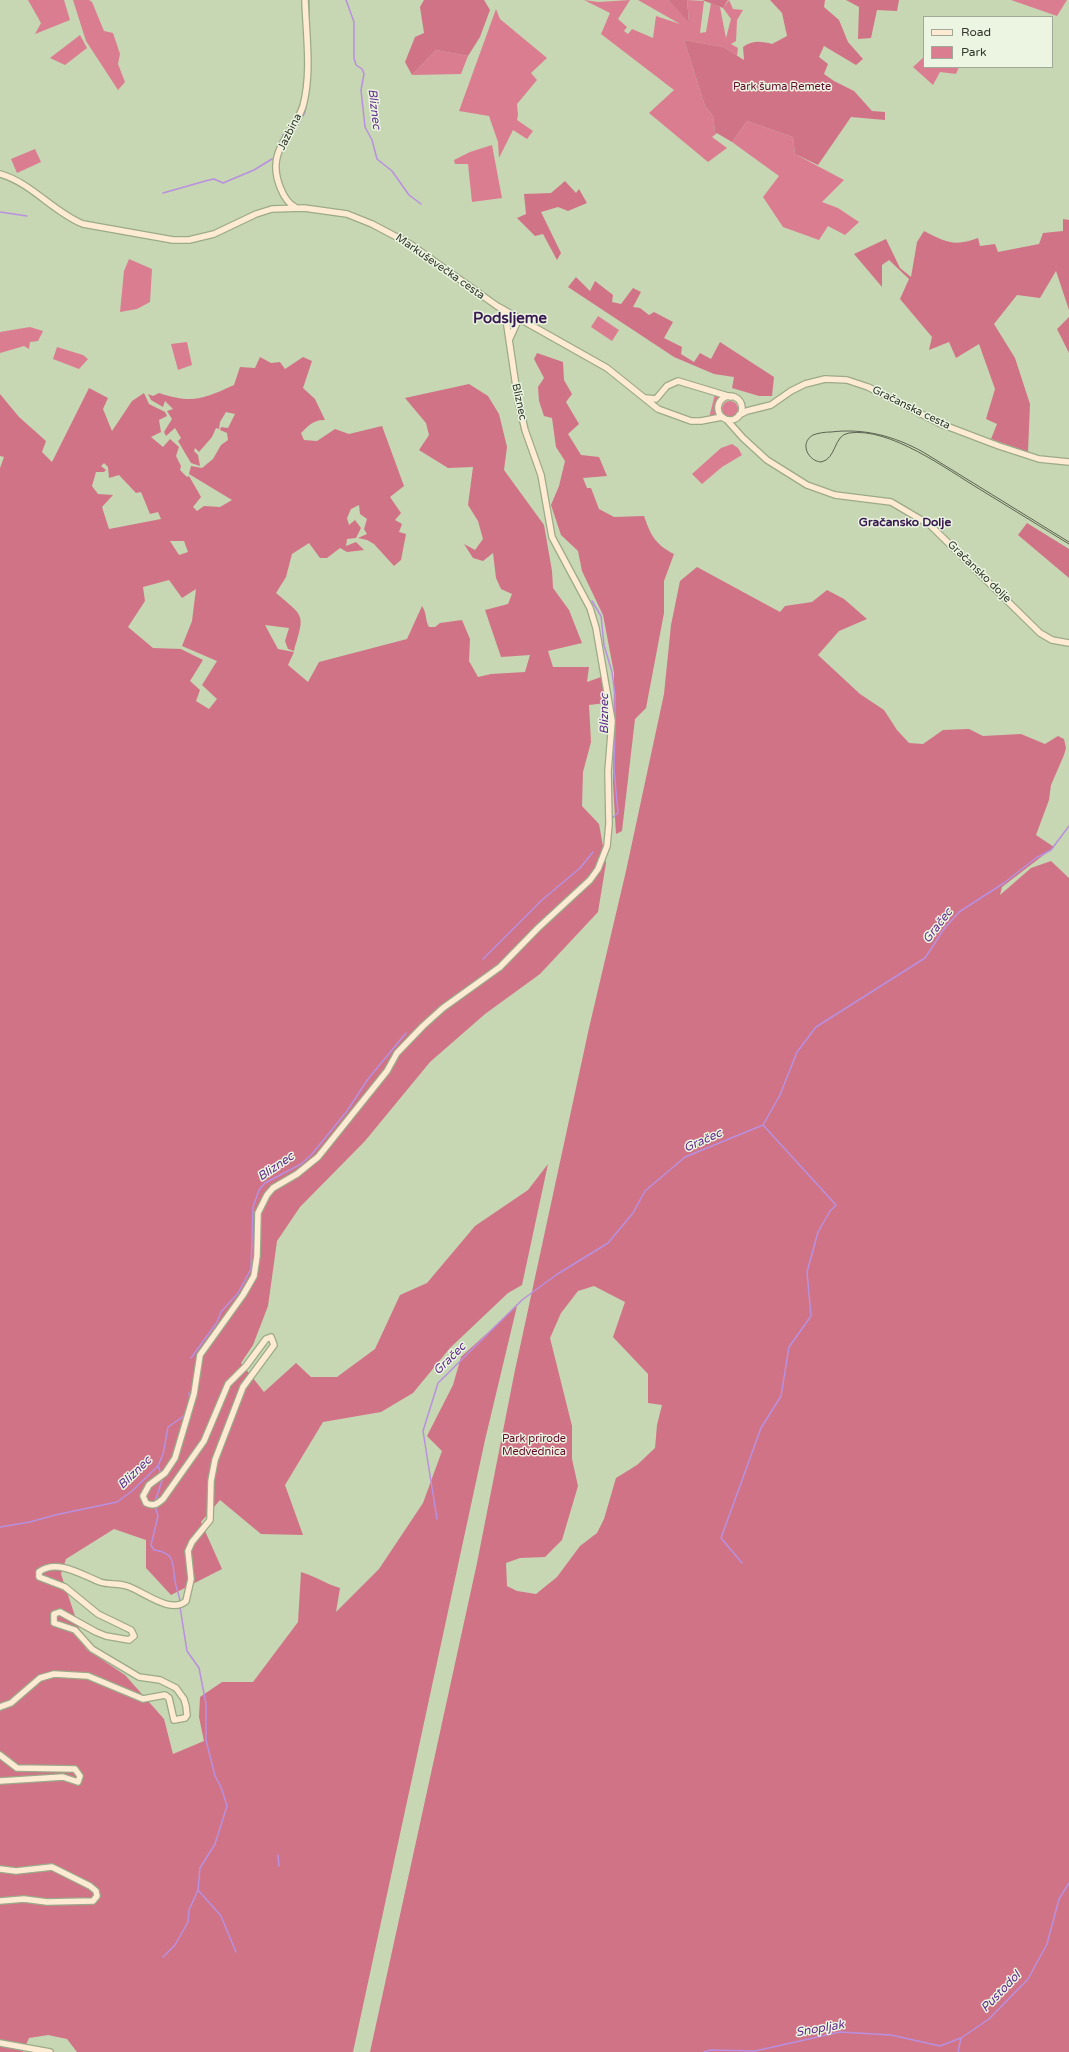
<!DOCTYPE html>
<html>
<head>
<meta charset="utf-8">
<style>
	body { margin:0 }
	#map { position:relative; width:1069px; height:2052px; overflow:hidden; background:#c7d6b3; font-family:"Varela Round",sans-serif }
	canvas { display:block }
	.legend { position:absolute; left:923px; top:16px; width:130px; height:52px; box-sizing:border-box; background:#ecf4e2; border:1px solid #a1a898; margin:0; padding:5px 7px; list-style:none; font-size:12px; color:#313729 }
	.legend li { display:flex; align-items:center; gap:8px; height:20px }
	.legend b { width:20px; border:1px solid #a1a898 }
</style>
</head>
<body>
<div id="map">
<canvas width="1069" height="2052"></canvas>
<ul class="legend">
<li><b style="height:5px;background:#ffead4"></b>Road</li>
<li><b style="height:11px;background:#db7d91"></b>Park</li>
</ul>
</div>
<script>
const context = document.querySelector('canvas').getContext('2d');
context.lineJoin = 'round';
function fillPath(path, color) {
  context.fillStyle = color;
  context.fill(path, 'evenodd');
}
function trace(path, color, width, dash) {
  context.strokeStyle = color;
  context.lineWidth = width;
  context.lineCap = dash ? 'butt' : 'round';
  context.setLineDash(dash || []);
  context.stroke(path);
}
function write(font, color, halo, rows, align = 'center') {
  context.font = font + ' "Varela Round",sans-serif';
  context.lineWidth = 3;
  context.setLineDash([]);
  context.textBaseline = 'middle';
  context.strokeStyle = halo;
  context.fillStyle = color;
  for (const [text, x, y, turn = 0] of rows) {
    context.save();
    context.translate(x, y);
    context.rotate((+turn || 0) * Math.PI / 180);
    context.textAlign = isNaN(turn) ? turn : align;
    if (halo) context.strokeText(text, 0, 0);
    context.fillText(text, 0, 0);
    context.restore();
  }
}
fillPath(new Path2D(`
	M 28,0 L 64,0 L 70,20 L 35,34 L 41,23 Z
	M 73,0 L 89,0 L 92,2 L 104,31 L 113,33 L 120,54 L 118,64 L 125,82 L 118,90 L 86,41 Z
	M 584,0 L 598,2 L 630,0 L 618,19 L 627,27 L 624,31 L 628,34 L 632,29 L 653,38 L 656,16 L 680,24 L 638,0 L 668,0 L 689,21 L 687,0 L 704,1 L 700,33 L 706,32 L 711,3 L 720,7 L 726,38 L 731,19 L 723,8 L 729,0 L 733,9 L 743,10 L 737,20 L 736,41 L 731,44 L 738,48 L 737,56 L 723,47 L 684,40 L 705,106 L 713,116 L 715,132 L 717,133 L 712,137 L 727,148 L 708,162 L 649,113 L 674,90 L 601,34 L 610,13 Z
	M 1011,0 L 1067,0 L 1057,16 Z
	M 496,9 L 500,19 L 547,58 L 531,73 L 537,80 L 517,104 L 518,115 L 517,120 L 533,131 L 527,139 L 513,130 L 499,158 L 498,142 L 489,116 L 459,111 Z
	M 80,35 L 87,48 L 65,65 L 50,58 Z
	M 436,50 L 468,56 L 461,74 L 412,75 Z
	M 924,57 L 924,67 L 959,67 L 956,74 L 940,72 L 933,85 L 913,67 Z
	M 747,121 L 793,137 L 795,154 L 844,180 L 822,202 L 838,208 L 859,222 L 845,235 L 828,226 L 819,240 L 783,227 L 763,197 L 779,176 L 732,142 Z
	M 492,145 L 502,198 L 472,202 L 468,164 L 455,164 L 454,160 L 470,152 Z
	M 35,149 L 41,162 L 17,173 L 11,159 Z
	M 129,259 L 152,269 L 150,302 L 137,309 L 120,312 L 124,271 Z
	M 598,316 L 619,330 L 612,341 L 591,327 Z
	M 30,327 L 43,331 L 38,341 L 30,342 L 29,349 L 24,346 L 0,353 L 0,332 Z
	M 187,342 L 192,365 L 178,370 L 171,344 Z
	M 57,347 L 83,355 L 88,359 L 79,369 L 53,359 Z
	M 715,394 L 723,396 L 716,404 L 717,415 L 709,418 Z
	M722 409a8 8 0 1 1 16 0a8 8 0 1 1-16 0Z
	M 732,444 L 738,448 L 742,455 L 722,467 L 702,484 L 692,474 L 721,448 Z`), '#db7d91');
fillPath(new Path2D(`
	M 424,0 L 484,0 L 490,10 L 480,37 L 468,56 L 436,50 L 412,75 L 405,62 L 415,37 L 424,33 L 420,7 Z
	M 668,0 L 687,0 L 689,22 Z
	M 702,0 L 728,0 L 723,8 Z
	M 770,0 L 825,0 L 824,7 L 839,20 L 848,42 L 863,59 L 856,65 L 824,46 L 819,57 L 828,64 L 824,74 L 834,81 L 854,91 L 872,111 L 885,112 L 885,120 L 851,117 L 818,165 L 795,154 L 793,137 L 747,121 L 732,142 L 715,132 L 713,116 L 705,106 L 684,40 L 723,47 L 744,60 L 743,47 C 752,40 762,41 772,44 L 787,36 L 782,13 Z
	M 846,0 L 899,0 L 897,11 L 877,10 L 871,38 L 858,39 L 859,7 Z
	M 565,181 L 576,193 L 579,189 L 587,203 L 568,211 L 558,207 L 541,212 L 561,253 L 557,260 L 543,234 L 535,236 L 517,218 L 526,214 L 524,194 L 551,193 Z
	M 1063,219 L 1069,220 L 1069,310 L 1056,271 L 1040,298 L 1017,295 L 994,324 L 1015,358 L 1030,404 L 1028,452 L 991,439 L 997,424 L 986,419 L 995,389 L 979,344 L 956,358 L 949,342 L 929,350 L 932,337 L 900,299 L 909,279 L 889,260 L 882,265 L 882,287 L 854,254 L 886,239 L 900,268 L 911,277 L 917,242 L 924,231 C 945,242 955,247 978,238 L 980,246 L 995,244 L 998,252 L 1039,244 L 1043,233 L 1063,231 Z
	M 576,277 L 590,291 L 595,281 L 613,295 L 612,302 L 621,304 L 633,288 L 641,292 L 633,307 L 640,308 L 649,315 L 654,312 L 673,322 L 664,338 L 682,347 L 681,354 L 694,362 L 700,353 L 711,359 L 720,342 L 774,377 L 772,396 L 759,396 L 732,388 L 734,377 L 714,374 L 674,357 L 568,287 Z
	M 1069,317 L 1069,353 L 1057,329 Z
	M 537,353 L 563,362 L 564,380 L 572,394 L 566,402 L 579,424 L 568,434 L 581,455 L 599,457 L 607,476 L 583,478 L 587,488 L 591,488 L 599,509 L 614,517 L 644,516 C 651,536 655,544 674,554 L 664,581 L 664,613 L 646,708 L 635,719 L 622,831 L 616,834 L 613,783 L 614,673 L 603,615 L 582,571 L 578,551 L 561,535 L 551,505 L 559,486 L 565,461 L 556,447 L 552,418 L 544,416 L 539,401 L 538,387 L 544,378 L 534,359 Z
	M 260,357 L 271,363 L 280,362 L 285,369 L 303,357 L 312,361 L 303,388 L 315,399 L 325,420 C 314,419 308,426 301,433 L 304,440 L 317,441 L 335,429 L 349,434 L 382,426 L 404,486 L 390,497 L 401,513 L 395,520 L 402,524 L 399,532 L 406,534 L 401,560 L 394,566 L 374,544 L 367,540 L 358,538 L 367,534 L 364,529 L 367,519 L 360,514 L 359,505 L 351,509 L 347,518 L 349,525 L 355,520 L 361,528 L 356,538 L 347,539 L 346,546 L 356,542 L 364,550 L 347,552 L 340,548 L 327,558 L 320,558 L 309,543 L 292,554 L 286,577 L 276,593 C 305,618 305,613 294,651 L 288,649 L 285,641 L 289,628 L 265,625 L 278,649 L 294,652 L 288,665 L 308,682 L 319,662 L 407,639 L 422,606 C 427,613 425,620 429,627 L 435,627 L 440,623 L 462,620 L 470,639 L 469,661 L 478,677 L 491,674 L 525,672 L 530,655 L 501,657 L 485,610 L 508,604 L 512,594 L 501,589 L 496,578 L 493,553 L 483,561 L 473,558 L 464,544 L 475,550 L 483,539 L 478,521 L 468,505 L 473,467 L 448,468 L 419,450 L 429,435 L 426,423 L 405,398 L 469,384 L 488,396 L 499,414 L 507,447 L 504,470 L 544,525 L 552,571 L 553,588 L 569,610 L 582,643 L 548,651 L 553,667 L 589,667 L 587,682 L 601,677 L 606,703 L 589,705 L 591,742 L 583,772 L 582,806 L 599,824 L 606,863 L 598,912 L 540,974 L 485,1014 L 430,1062 L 365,1141 L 300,1207 L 277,1241 L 268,1306 L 253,1345 L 241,1363 L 264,1392 L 296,1363 L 311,1377 L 337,1377 L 375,1349 L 400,1295 L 427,1283 L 475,1226 L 528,1190 L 548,1164 L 522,1285 L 508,1293 L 450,1348 L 413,1393 L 381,1412 L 323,1422 L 285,1485 L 303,1535 L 261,1534 L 220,1500 L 201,1522 L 222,1569 L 171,1595 L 146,1568 L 146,1540 L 114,1529 L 66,1559 L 61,1574 L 86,1649 L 125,1675 L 164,1719 L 173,1754 L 204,1741 L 199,1717 L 200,1697 L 222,1682 L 253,1682 L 298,1622 L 301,1572 C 315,1576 326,1584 340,1588 L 336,1612 L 379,1569 L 423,1503 L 442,1451 L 427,1436 L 453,1385 L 461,1357 L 517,1306 L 485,1440 L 353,2052 L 77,2052 L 67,2039 L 48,2035 L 29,2038 L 23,2052 L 0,2052 L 0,468 L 4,457 L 0,456 L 0,394 L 19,417 L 46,441 L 42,452 L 52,462 L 89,388 L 108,398 L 103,409 L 112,431 L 132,401 L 144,393 L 149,404 L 165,412 L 167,416 L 159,420 L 161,432 L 151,437 L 163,447 L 170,439 L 179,447 L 176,456 L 181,466 L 180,470 L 187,477 L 189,476 L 201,497 L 193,507 L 197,511 L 204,506 L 220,507 L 232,500 L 189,474 L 191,466 L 202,468 L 213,459 L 221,445 L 228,440 L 227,433 L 220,430 L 221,427 L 228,428 L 235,414 L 226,412 L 220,422 L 219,429 L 216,428 L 212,437 L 199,452 L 195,448 L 194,451 L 198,455 L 200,466 L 191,463 L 178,441 L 181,438 L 175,428 L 166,436 L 164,432 L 172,419 L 167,411 L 173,409 L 165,401 L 163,407 L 151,400 L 148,394 L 153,396 L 159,393 C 193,404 203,399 234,385 L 240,367 L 255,368 ZM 104,463 L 108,467 L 109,478 L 119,475 L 136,493 L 141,492 L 150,514 L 158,512 L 161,519 L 109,529 L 102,507 L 113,495 L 98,494 L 92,486 L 96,472 L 104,472 L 106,470 L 101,466 ZM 170,541 L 184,541 L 188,552 L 179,555 ZM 169,580 L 182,598 L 196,589 L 192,621 L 182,646 L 217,661 L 202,685 L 217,699 L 209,709 L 196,701 L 200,690 L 190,681 L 203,660 L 181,649 L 153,648 L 128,627 L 145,601 L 143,587 Z
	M 1027,523 L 1069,549 L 1069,578 L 1018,535 Z
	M 697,567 L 780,612 L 785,606 L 812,602 L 827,590 L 844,599 L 867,619 L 839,631 L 818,655 L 860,694 L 884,710 L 897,730 L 909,743 L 923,744 L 943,730 L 969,729 L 983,736 L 1021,734 L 1045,744 L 1058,736 L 1064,739 L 1066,748 L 1064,755 L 1051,785 L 1049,800 L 1036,835 L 1054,847 L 1002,887 L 1000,895 L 1031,868 L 1051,861 L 1069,878 L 1069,2052 L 370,2052 L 477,1563 L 515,1370 L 589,1028 L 626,871 L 664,694 L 671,625 L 680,581 ZM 594,1286 L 625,1302 L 613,1337 L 648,1374 L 648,1403 L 662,1405 L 657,1425 L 655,1448 L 637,1465 L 616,1478 L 604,1519 L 597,1533 L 580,1546 L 557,1577 L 536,1594 L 517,1591 L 507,1586 L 506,1563 L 520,1558 L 545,1557 L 562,1540 L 578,1486 L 572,1459 L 572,1426 L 550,1338 L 561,1313 L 578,1291 Z`), '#d17387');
trace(new Path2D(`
	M 309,0 L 309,17
	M 346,0 L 354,22 L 354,58 L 356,65 L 362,69 L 364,74 L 361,90 L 365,127 L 372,140 L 377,159 L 392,171 L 409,195 L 421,204
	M 309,86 L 310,76
	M 294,131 L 305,112 L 307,100
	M 281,141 L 283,135
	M 163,193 L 209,180 L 214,179 L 223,183 L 254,170 L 272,159
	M 0,212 L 27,216
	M 592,601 L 601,616 L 604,645 L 612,672 L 615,695 L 615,720
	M 610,820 L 618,813 L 614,769 L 615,724
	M 483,959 L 542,900 L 580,868 L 593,852
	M 191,1358 L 217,1322 L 221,1312 L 238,1293 L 251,1269 L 253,1207 L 259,1190 L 265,1183 L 301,1164 L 312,1154 L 347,1111 L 368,1079 L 406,1033
	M 189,1393 L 190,1400
	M 158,1466 L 161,1474
	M 155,1502 L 163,1477
	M 155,1506 L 158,1516 L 151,1545 L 154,1550 C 176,1553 172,1563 175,1581 C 176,1589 180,1595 180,1603
	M 437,1519 L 423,1431 L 438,1383 L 522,1300 L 556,1275 L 608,1243 L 633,1213 L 645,1191 L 685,1157 L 763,1125 L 780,1095 L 797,1052 L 816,1027 L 925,958 L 944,929 L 959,912 L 1004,883 L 1036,858 L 1051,850 L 1069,826
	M 0,1527 L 30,1522 L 55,1515 L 117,1502 L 132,1491 L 158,1466 L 163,1454 L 168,1427 L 184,1416 L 188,1405
	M 742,1563 L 721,1538 L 761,1428 L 781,1396 L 789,1347 L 811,1316 L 807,1272 L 818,1232 L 830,1211 L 836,1205 L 763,1125
	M 278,1855 L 279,1866
	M 198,1890 L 221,1916 L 236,1952
	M 163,1957 L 175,1945 L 188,1922 L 189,1910 L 198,1890 L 200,1868 L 215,1844 L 227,1806 L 221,1787 L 215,1776 L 206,1740 L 206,1704 L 199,1668 L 187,1651 L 180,1607
	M 704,2052 L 710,2050 L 755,2051 L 840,2032 L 891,2035 L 940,2046 L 961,2038 L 989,2019 L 1028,1979 L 1047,1944 L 1059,1899 L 1069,1883
	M 958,2052 L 961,2038`), '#b890df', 1.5);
const secondary = new Path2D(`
	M 0,174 C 32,183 53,212 83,224 L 173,240 L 189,240 L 214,234 L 256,214 L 272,209 L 304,208 L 347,214 L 372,224 L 410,244 L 497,306 L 607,368 L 658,409 L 691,421 L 701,421 L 722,417
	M 295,207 C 283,201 275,178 276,164 C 277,143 297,126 303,106 C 312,73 306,34 305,0
	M 510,338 L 519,318
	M718 408a12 12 0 1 1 24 0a12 12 0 1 1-24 0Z
	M 646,398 L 656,399 L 667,386 L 678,381 L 731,397
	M 739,415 L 747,411 L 771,405 L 791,391 L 805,384 L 825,379 L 847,380 L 868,387 L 941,424 L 999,446 L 1039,459 L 1069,462
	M 727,420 L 743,438 L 767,460 L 807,485 L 835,495 L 891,502 L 930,525 L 1040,633 L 1052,640 L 1069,643
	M 0,1707 L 11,1703 L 40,1678 L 54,1674 L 88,1676 L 143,1699 L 165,1695 L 169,1698 L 174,1720 L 185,1718 L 187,1715 L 186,1706 L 184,1699 L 176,1688 L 160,1680 L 139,1677 L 92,1649 L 75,1630 L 54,1623 L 54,1614 L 60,1612 L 96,1632 L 106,1636 L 129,1640 L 134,1636 L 131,1630 L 98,1614 L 65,1587 L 39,1577 L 39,1572 C 57,1558 84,1576 100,1582 C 109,1585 118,1583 127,1586 C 143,1591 171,1615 186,1601 L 191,1579 L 188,1551 L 192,1542 L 210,1520 L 211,1481 L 215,1460 L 243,1387 L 274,1345 L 271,1337 L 266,1339 L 246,1366 L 228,1384 L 204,1441 L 163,1499 C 157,1504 154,1507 146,1503 L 143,1496 L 149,1485 L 165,1473 L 175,1458 L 194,1394 L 200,1355 L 243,1295 L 254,1276 L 257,1256 L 258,1213 L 267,1195 L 273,1188 L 297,1174 L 318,1157 L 387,1071 L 397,1053 L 423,1026 L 443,1008 L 500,967 L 538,928 L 590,880 L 598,869 L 607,846 L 609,824 L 608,771 L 612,721 L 596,628 L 590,608 L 552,537 L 541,475 L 525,430 L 518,400 L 506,319 L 503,309
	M 0,1755 L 17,1768 L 75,1769 L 80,1776 L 78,1782 L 63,1777 L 0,1781
	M 0,1869 L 16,1871 L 52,1867 L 90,1886 L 96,1891 L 97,1896 L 93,1901 L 47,1902 L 24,1899 L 0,1901
	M 0,2043 L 50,2052`);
trace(secondary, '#9baa88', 8);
trace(secondary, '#ffead4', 5.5);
trace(new Path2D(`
	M 1069,542 L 923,452 C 894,436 864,428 831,432 C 825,432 818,433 813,435 C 799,443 808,461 821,462 C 837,459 833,435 849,433 C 890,427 946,469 981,490 C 1010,508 1040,526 1069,544`), '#5c6450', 1);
write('11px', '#620a2a', '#ecf4e2', [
	["Park šuma Remete",782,87],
	["Park prirode",534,1439],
	["Medvednica",534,1452]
]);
write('11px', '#313729', '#ecf4e2', [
	["Jazbina",290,132,-63],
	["Markuševečka cesta",440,267,35],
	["Bliznec",519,402,78],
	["Gračanska cesta",911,408,26],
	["Gračansko dolje",979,572,44]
]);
write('italic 12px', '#602c88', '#ecf4e2', [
	["Bliznec",374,109,83],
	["Bliznec",605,714,-90],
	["Gračec",938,926,-52],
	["Gračec",703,1141,-24],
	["Bliznec",276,1167,-34],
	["Gračec",450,1359,-45],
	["Bliznec",135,1473,-44],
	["Pustodol",1001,1992,-46],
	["Snopljak",820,2029,-10]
]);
write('bold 12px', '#371850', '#ecf4e2', [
	["Gračansko Dolje",905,523]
]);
write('bold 15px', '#371850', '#ecf4e2', [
	["Podsljeme",510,319]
]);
</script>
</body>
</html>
